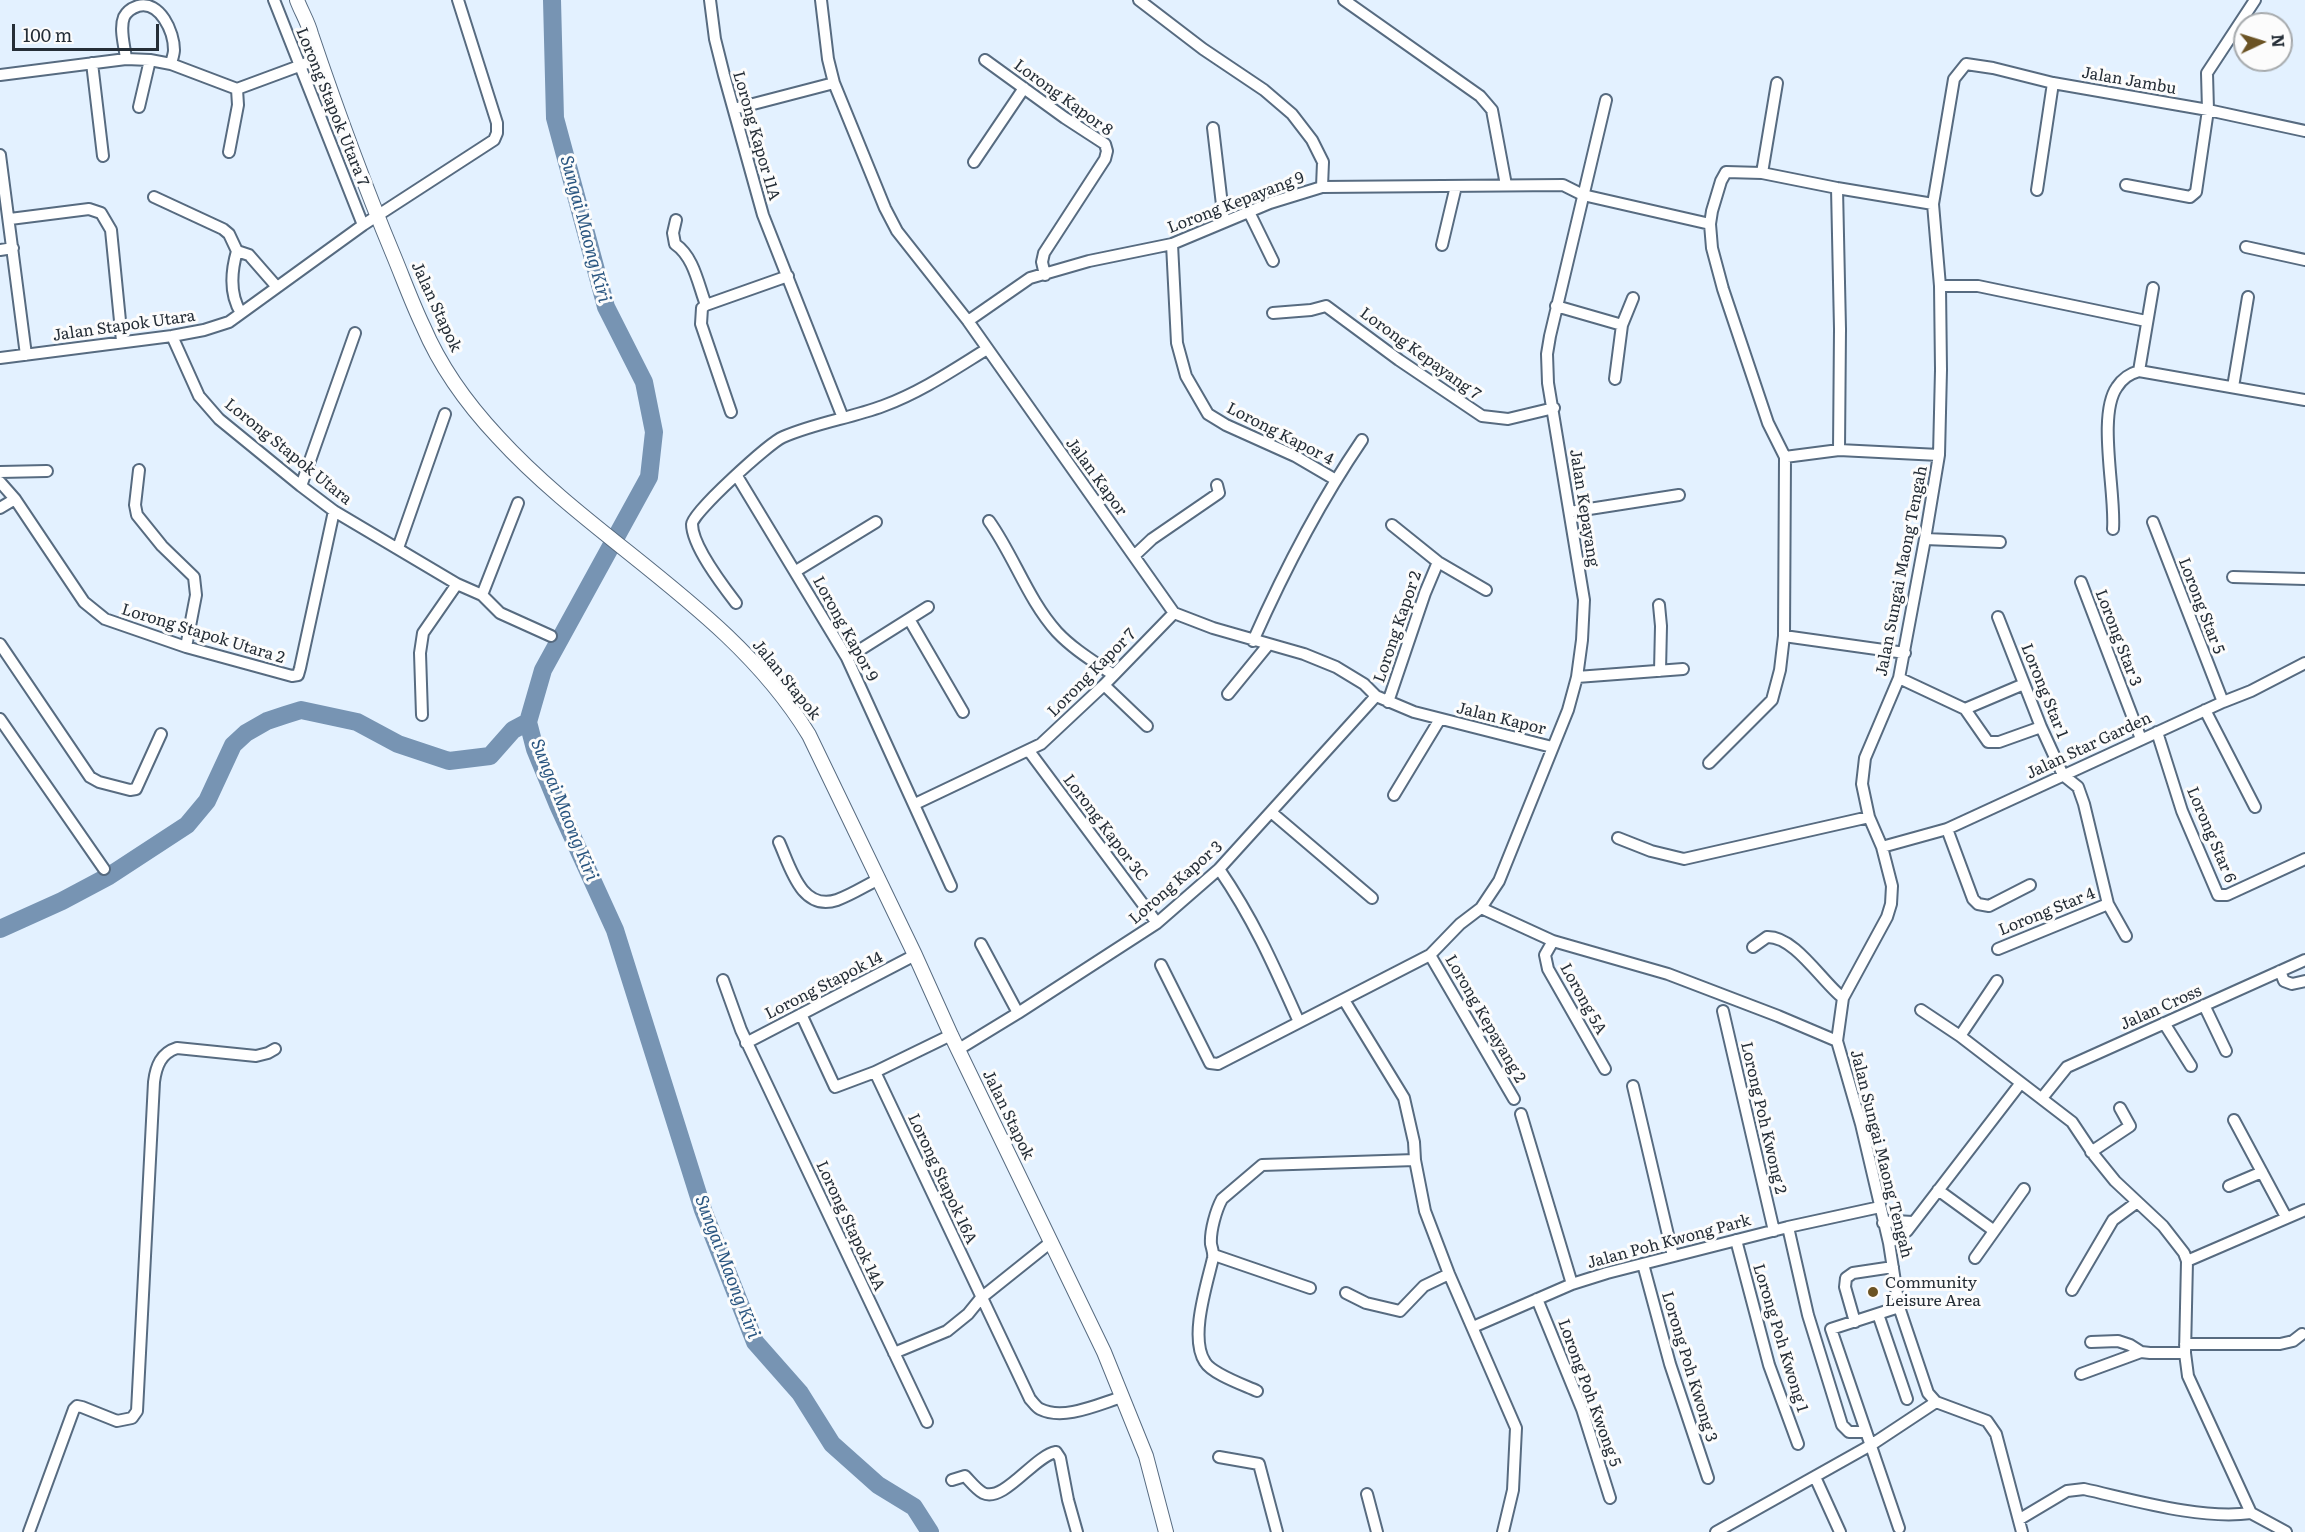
<!DOCTYPE html>
<html>
<head>
<meta charset="utf-8">
<style>
	body { margin:0 }
	#map { position:relative; width:2305px; height:1532px; overflow:hidden; background:#e3f1ff; font-family:Literata,serif }
	canvas { display:block }
	.north { position:absolute; left:2233px; top:12px; width:60px; height:60px; box-sizing:border-box; background:#fcfcfc; border:2px solid #a6aaad; border-radius:50%; rotate:86deg; font-size:16px; font-weight:700; line-height:24px; text-align:center; color:#252e37 }
	.north::after { content:''; display:block; margin:auto; width:21px; height:27px; background:#6b5324; clip-path:polygon(50% 0,100% 100%,50% 72%,0 100%) }
	.scale { position:absolute; left:12px; top:24px; width:147px; height:27px; box-sizing:border-box; border:3px solid #252e37; border-top:0; padding-left:8px; font-size:18px; line-height:21px; white-space:nowrap; color:#252e37; -webkit-text-stroke:4px #fcfcfc; paint-order:stroke }
</style>
</head>
<body>
<div id="map">
<canvas width="2305" height="1532"></canvas>
<div class="north">N</div>
<div class="scale">100 m</div>
</div>
<script>
const context = document.querySelector('canvas').getContext('2d');
context.lineJoin = 'round';
function trace(path, color, width, dash) {
  context.strokeStyle = color;
  context.lineWidth = width;
  context.lineCap = dash ? 'butt' : 'round';
  context.setLineDash(dash || []);
  context.stroke(path);
}
function write(font, color, halo, rows, align = 'center') {
  context.font = font + ' Literata,serif';
  context.lineWidth = 6;
  context.setLineDash([]);
  context.textBaseline = 'middle';
  context.strokeStyle = halo;
  context.fillStyle = color;
  for (const [text, x, y, turn = 0] of rows) {
    context.save();
    context.translate(x, y);
    context.rotate((+turn || 0) * Math.PI / 180);
    context.textAlign = isNaN(turn) ? turn : align;
    if (halo) context.strokeText(text, 0, 0);
    context.fillText(text, 0, 0);
    context.restore();
  }
}
trace(new Path2D(`
	M 552,0 L 555,118 L 606,307 L 644,382 L 654,432 L 649,477 L 543,670 L 528,722 L 535,749 L 558,805 L 615,930 L 703,1210 L 755,1342 L 800,1393 L 832,1444 L 878,1485 L 914,1507 L 930,1532
	M 0,929 L 62,901 L 109,876 L 187,825 L 207,801 L 233,745 L 246,733 L 267,721 L 285,715 L 301,710 L 357,722 L 398,744 L 449,761 L 490,756 L 513,730 L 528,722`), '#7794b3', 18);
const minor = new Path2D(`
	M 274,0 L 363,225
	M 710,0 L 715,39 L 724,75 L 763,215 L 843,418
	M 821,0 L 828,59 L 834,83 L 885,208 L 897,231 L 968,321 L 1174,613 L 1213,628 L 1304,654 L 1336,667 L 1364,684 L 1376,696 L 1414,712 L 1552,747
	M 1139,0 L 1203,49 L 1264,90 L 1292,114 L 1312,140 L 1323,162 L 1322,187
	M 1344,0 L 1480,96 L 1492,110 L 1506,185
	M 126,59 C 125,47 119,29 124,17 C 127,11 132,8 138,6 C 160,0 174,32 174,50 C 174,54 172,59 171,64
	M 985,60 L 1065,118 L 1105,144 L 1107,151 L 1105,159 L 1044,253 L 1042,262 L 1045,275
	M 92,63 L 103,156
	M 0,75 L 126,59 L 150,60 L 171,64 L 237,89 L 318,59
	M 139,107 L 150,60
	M 734,109 L 834,83
	M 1213,128 L 1224,222
	M 229,152 L 238,105 L 237,89
	M 0,155 L 26,355
	M 974,162 L 1024,88
	M 1762,173 L 1777,83
	M 2126,185 L 2190,197 L 2196,192 L 2208,110 L 2207,73 L 2255,0
	M 1837,188 L 1840,329 L 1839,450
	M 2037,190 L 2053,83
	M 154,197 L 223,229 L 229,234 L 237,251 L 249,255 L 277,287
	M 1249,212 L 1273,261
	M 10,219 L 89,209 L 101,213 L 111,230 L 122,341
	M 676,220 L 673,233 L 675,244 C 694,257 698,284 706,305
	M 1172,244 L 1177,343 L 1186,376 L 1208,414 L 1226,425 L 1295,456 L 1336,480
	M 1442,245 L 1456,186
	M 2246,247 L 2305,260
	M 0,250 L 13,248
	M 237,251 C 231,272 229,294 241,313
	M 1940,286 L 1978,286 L 2146,321
	M 1556,306 L 1622,325 L 1633,298
	M 1273,313 L 1311,310 L 1326,306 L 1399,360 L 1482,416 L 1508,419 L 1554,408
	M 968,321 L 1030,278 L 1089,261 L 1172,244 L 1270,203 L 1322,187 L 1563,185 L 1583,195 L 1710,224
	M 172,336 L 199,396 L 219,419 L 301,486 L 334,511 L 457,584 L 482,595 L 500,613 L 551,636
	M 0,358 L 172,336 L 204,330 L 229,322 L 363,225 L 494,140 L 497,133 L 497,123 L 458,0
	M 2139,371 L 2305,400
	M 2139,371 L 2153,288
	M 1615,379 L 1622,325
	M 2233,387 L 2248,297
	M 731,412 L 701,324 L 702,308 L 706,305 L 788,276
	M 1785,457 L 1839,450 L 1939,455
	M 139,470 L 135,505 L 137,515 L 162,546 L 194,577 L 196,595 L 186,647
	M 0,472 L 47,471
	M 737,476 L 847,658 L 951,886
	M 0,482 L 15,499 L 84,602 L 105,619 L 186,647 L 292,676 L 298,675 L 300,668 L 334,511
	M 301,486 L 355,333
	M 0,508 L 15,499
	M 1570,512 L 1679,495
	M 989,521 C 1014,556 1028,600 1057,632 C 1073,649 1093,661 1112,674
	M 2153,522 L 2223,702
	M 1392,525 L 1438,562 L 1486,590
	M 2113,529 C 2116,494 2097,415 2117,387 C 2123,378 2129,374 2139,371
	M 1925,539 L 2000,542
	M 398,548 L 445,414
	M 1134,556 L 1152,539 L 1219,493 L 1217,485
	M 796,571 L 876,522
	M 2233,577 L 2305,579
	M 2081,582 L 2141,739
	M 482,595 L 518,503
	M 736,603 C 723,586 692,546 692,524 C 692,513 769,443 783,437 C 815,423 851,418 883,406 C 921,392 953,370 987,349
	M 1659,605 L 1661,626 L 1660,671
	M 1998,617 L 2041,727 L 2063,775 L 2078,787 L 2084,804 L 2108,904 L 2126,936
	M 909,619 L 963,712
	M 1784,636 L 1905,653
	M 1253,641 C 1284,571 1319,503 1362,440
	M 0,644 L 90,777 L 99,782 L 130,790 L 136,789 L 161,734
	M 847,658 L 928,607
	M 1577,677 L 1683,669
	M 1899,678 L 1965,709 L 1988,742 L 1999,742 L 2041,727
	M 1104,685 L 1147,726
	M 1228,694 L 1268,645
	M 1388,702 L 1425,593 L 1438,562
	M 1965,709 L 2024,684
	M 2205,710 L 2255,807
	M 422,715 L 420,653 L 423,633 L 457,584
	M 0,719 L 104,869
	M 2157,732 L 2182,811 L 2218,895 L 2227,895 L 2305,859
	M 1029,751 L 1157,923
	M 1709,763 L 1772,700 L 1780,670 L 1784,636 L 1785,457 L 1768,423 L 1723,289 L 1712,248 L 1710,224 L 1712,211 L 1721,181 L 1726,172 L 1762,173 L 1837,188 L 1933,204
	M 1394,795 L 1440,719
	M 915,804 L 1041,744 L 1104,685 L 1174,613
	M 1271,812 L 1372,898
	M 1947,829 L 1973,899 L 1978,904 L 1989,906 L 2030,885
	M 1618,838 L 1651,851 L 1684,859 L 1869,817
	M 779,842 C 790,866 801,912 837,900 C 851,895 865,886 879,879
	M 1882,847 L 1947,829 L 2223,702 L 2251,691 L 2305,663
	M 1219,869 C 1254,920 1274,966 1299,1022
	M 1481,908 L 1553,941 L 1668,974 L 1778,1016 L 1837,1041
	M 1553,941 L 1545,955 L 1548,969 L 1605,1069
	M 981,944 L 1018,1013
	M 1753,947 L 1767,937 C 1795,936 1822,982 1843,998
	M 1998,949 L 2108,904
	M 1430,955 L 1514,1099
	M 1161,965 L 1210,1063 L 1218,1064 L 1430,955 L 1460,924 L 1481,908 L 1499,881 L 1568,710 L 1577,677 L 1582,640 L 1584,600 L 1548,383 L 1547,354 L 1550,336 L 1606,100
	M 2280,971 L 2284,981 L 2292,984 L 2305,981
	M 723,980 L 741,1030 L 927,1422
	M 1344,1000 L 1404,1098 L 1414,1142 L 1415,1160 L 1425,1211 L 1449,1274 L 1516,1428 L 1513,1490 L 1503,1532
	M 2204,1005 L 2226,1051
	M 1921,1010 L 1960,1036 L 2072,1122 L 2094,1155 L 2115,1181 L 2163,1226 L 2184,1253 L 2187,1261 L 2185,1353 L 2188,1376 L 2251,1513 L 2286,1532
	M 1723,1011 L 1774,1231
	M 801,1014 L 835,1087 L 875,1072 L 951,1035
	M 2164,1023 L 2191,1066
	M 1960,1036 L 1997,981
	M 746,1043 L 915,955
	M 959,1049 L 1018,1013 L 1157,923 L 1219,869 L 1376,696
	M 875,1072 L 1030,1399 C 1033,1402 1036,1407 1040,1409 C 1064,1421 1099,1404 1122,1397
	M 1633,1086 L 1673,1256
	M 2042,1098 L 2067,1067 L 2305,960
	M 1521,1114 L 1572,1284
	M 2234,1120 L 2286,1217
	M 2091,1152 L 2130,1126 L 2120,1108
	M 2229,1186 L 2262,1172
	M 1938,1190 L 1993,1230
	M 1883,1223 L 1895,1221 L 1913,1222
	M 1788,1227 L 1808,1315 L 1842,1425 L 1849,1432 L 1866,1432
	M 1736,1240 L 1769,1365 L 1798,1444
	M 1889,1243 L 1907,1231 L 2020,1084
	M 1214,1255 L 1310,1288
	M 1975,1258 L 2024,1189
	M 2187,1261 L 2305,1210
	M 1643,1264 L 1670,1364 L 1708,1478
	M 2072,1290 L 2113,1220 L 2136,1203
	M 1346,1293 L 1366,1303 L 1400,1311 L 1424,1286 L 1449,1274
	M 1537,1299 L 1582,1409 L 1610,1498
	M 1899,1307 L 1831,1329 L 1899,1528
	M 1878,1314 L 1907,1399
	M 1855,1322 L 1845,1287 L 1846,1278 L 1853,1273 L 1893,1267
	M 1473,1327 L 1572,1284 L 1607,1273 L 1788,1227 L 1880,1207
	M 2091,1342 L 2118,1341 L 2130,1345 L 2141,1352 L 2150,1353 L 2185,1353
	M 2185,1344 L 2280,1344 L 2293,1341 L 2302,1334
	M 894,1353 L 947,1331 L 968,1314 L 981,1298 L 1051,1242
	M 2081,1374 L 2141,1352
	M 1257,1391 C 1244,1385 1212,1374 1205,1362 C 1189,1338 1207,1284 1213,1258 C 1214,1253 1212,1249 1211,1244 C 1210,1231 1216,1210 1222,1199 L 1262,1165 L 1415,1160
	M 1219,1457 L 1259,1464 L 1277,1532
	M 1815,1477 L 1840,1532
	M 952,1480 L 965,1476 C 970,1481 976,1489 983,1493 C 1004,1503 1034,1456 1056,1452 L 1060,1458 L 1068,1500 L 1077,1532
	M 1367,1494 L 1377,1532
	M 2020,1519 L 2067,1491 L 2084,1489 C 2134,1500 2201,1520 2251,1513
	M 29,1532 L 74,1409 L 77,1406 L 82,1407 L 117,1421 L 132,1418 L 137,1411 L 154,1082 C 156,1066 161,1053 177,1048 L 256,1056 L 268,1053 L 275,1049
	M 1716,1532 L 1871,1445 L 1936,1402
	M 2022,1532 L 1996,1434 L 1987,1421 L 1936,1402 L 1928,1393 L 1899,1307 L 1889,1243 L 1861,1124 L 1837,1041 L 1843,998 L 1887,917 L 1891,904 L 1892,886 L 1882,847 L 1869,817 L 1862,784 L 1865,758 L 1899,678 L 1925,539 L 1939,455 L 1941,370 L 1940,286 L 1933,204 L 1954,79 L 1966,64 L 1993,68 L 2053,83 L 2208,110 L 2305,131`);
const major = new Path2D(`
	M 297,0 C 301,11 308,22 311,34 C 336,108 363,182 393,254 C 403,278 412,303 423,326 C 440,366 468,405 498,437 C 595,543 733,610 809,735 L 915,955 L 951,1035 L 1104,1352 L 1146,1456 L 1166,1532`);
trace(minor, '#576b80', 14);
trace(major, '#576b80', 16);
trace(minor, '#fff', 10);
trace(major, '#fff', 14);
for (const [x, y, r, color] of [
	[1873,1292,6,"#6b5324"]
]) {
  const dot = new Path2D();
  dot.arc(x, y, r, 0, 2 * Math.PI);
  context.fillStyle = color;
  context.fill(dot);
  trace(dot, '#fcfcfc', 2);
}
write('16px', '#252e37', '#fcfcfc', [
	["Jalan Jambu",2129,81,10],
	["Lorong Kapor 8",1063,98,36],
	["Lorong Stapok Utara 7",332,107,68],
	["Lorong Kapor 11A",756,136,74],
	["Lorong Kepayang 9",1236,203,-21],
	["Jalan Stapok",436,307,65],
	["Jalan Stapok Utara",124,326,-8],
	["Lorong Kepayang 7",1420,354,36],
	["Lorong Kapor 4",1280,434,27],
	["Lorong Stapok Utara",288,452,39],
	["Jalan Kapor",1096,477,54],
	["Jalan Kepayang",1584,508,81],
	["Jalan Sungai Maong Tengah",1902,571,-79],
	["Lorong Star 5",2201,606,69],
	["Lorong Kapor 2",1398,627,-71],
	["Lorong Kapor 9",845,629,61],
	["Lorong Stapok Utara 2",203,634,17],
	["Lorong Star 3",2118,638,69],
	["Lorong Kapor 7",1092,673,-45],
	["Jalan Stapok",786,680,51],
	["Lorong Star 1",2044,691,68],
	["Jalan Kapor",1501,719,14],
	["Jalan Star Garden",2089,746,-25],
	["Lorong Kapor 3C",1105,828,53],
	["Lorong Star 6",2211,835,67],
	["Lorong Kapor 3",1176,883,-41],
	["Lorong Star 4",2047,912,-22],
	["Lorong Stapok 14",824,986,-27],
	["Lorong 5A",1583,999,61],
	["Jalan Cross",2161,1008,-24],
	["Lorong Kepayang 2",1485,1019,60],
	["Jalan Stapok",1008,1115,64],
	["Lorong Poh Kwong 2",1763,1118,77],
	["Jalan Sungai Maong Tengah",1881,1154,76],
	["Lorong Stapok 16A",942,1179,65],
	["Lorong Stapok 14A",850,1226,65],
	["Jalan Poh Kwong Park",1669,1242,-15],
	["Lorong Poh Kwong 1",1780,1338,73],
	["Lorong Poh Kwong 3",1689,1367,73],
	["Lorong Poh Kwong 5",1589,1393,70]
]);
write('16px', '#252e37', '#fcfcfc', [
	["Community",1885,1283],
	["Leisure Area",1885,1301]
], 'left');
write('italic 18px', '#2a5681', '#fcfcfc', [
	["Sungai Maong Kiri",585,229,75],
	["Sungai Maong Kiri",564,810,68],
	["Sungai Maong Kiri",727,1267,69]
]);
</script>
</body>
</html>
